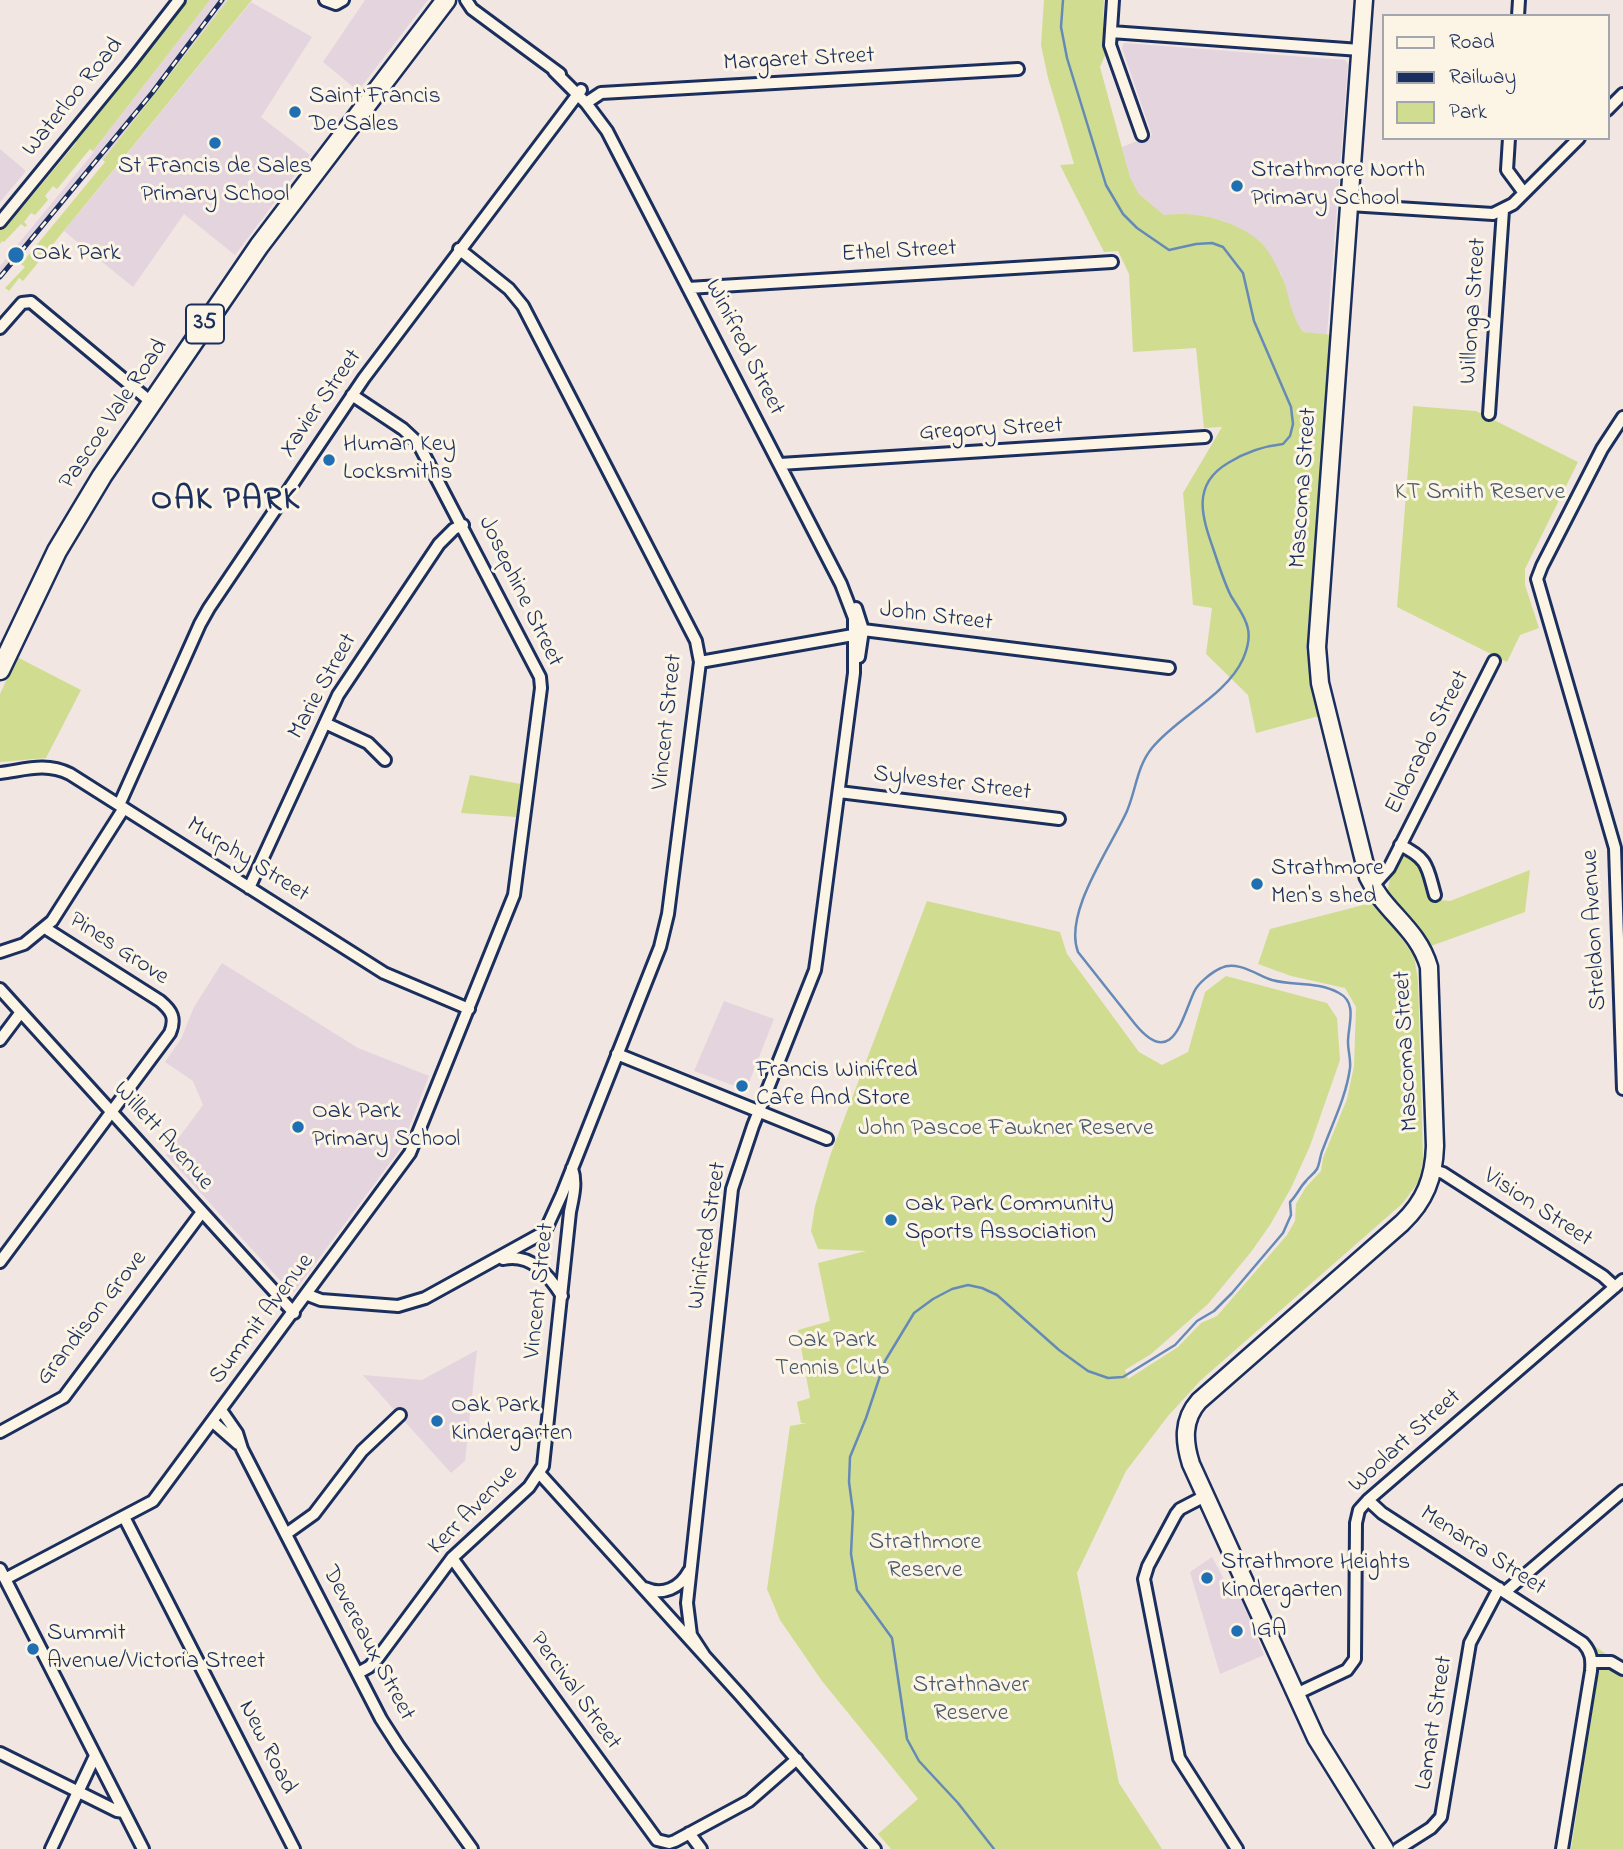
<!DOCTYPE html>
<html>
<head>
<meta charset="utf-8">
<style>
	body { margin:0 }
	#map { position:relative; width:1623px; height:1849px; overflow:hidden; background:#f1e6e2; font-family:"Indie Flower",sans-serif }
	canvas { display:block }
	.legend { position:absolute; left:1382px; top:14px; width:228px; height:126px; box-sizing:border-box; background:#fcf5e5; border:2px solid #a2a6af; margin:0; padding:9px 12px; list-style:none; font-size:21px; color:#1b2f5e }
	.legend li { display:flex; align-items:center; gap:14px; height:35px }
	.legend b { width:35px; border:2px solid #a2a6af }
</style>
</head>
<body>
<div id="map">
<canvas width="1623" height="1849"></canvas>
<ul class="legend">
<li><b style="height:9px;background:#fcf5e5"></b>Road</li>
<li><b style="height:9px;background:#1b2f5e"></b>Railway</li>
<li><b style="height:19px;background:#d0dd90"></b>Park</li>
</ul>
</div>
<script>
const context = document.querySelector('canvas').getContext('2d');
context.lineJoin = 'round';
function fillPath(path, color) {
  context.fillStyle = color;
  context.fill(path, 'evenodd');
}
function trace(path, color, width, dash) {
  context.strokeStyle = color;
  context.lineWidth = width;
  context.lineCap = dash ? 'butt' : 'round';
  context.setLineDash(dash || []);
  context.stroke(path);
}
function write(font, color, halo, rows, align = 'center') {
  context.font = font + ' "Indie Flower",sans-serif';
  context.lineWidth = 6;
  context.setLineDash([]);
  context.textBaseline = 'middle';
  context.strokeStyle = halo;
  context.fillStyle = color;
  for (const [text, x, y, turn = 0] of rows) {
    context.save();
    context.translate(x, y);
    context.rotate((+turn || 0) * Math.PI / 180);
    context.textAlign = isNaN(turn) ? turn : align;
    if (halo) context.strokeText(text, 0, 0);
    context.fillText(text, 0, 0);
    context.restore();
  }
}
fillPath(new Path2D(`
	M 210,0 L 228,0 L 103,160 L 101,159 L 0,280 L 0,266 L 94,152 L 93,151 Z
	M 365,0 L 428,0 L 358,91 L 323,62 Z
	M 251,2 L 312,37 L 261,117 L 310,155 L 235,255 L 184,214 L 133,287 L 64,231 Z
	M 1124,43 L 1345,60 L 1348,64 L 1327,335 L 1303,332 L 1292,317 L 1281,273 L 1224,221 L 1204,216 L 1164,215 L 1139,194 L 1130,177 L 1122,147 L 1152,135 L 1122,48 Z
	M 0,149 L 26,171 L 0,202 Z
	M 222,963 L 358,1048 L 429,1076 L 401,1148 L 294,1292 L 289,1290 L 166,1155 L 203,1105 L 193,1081 L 165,1062 L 181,1039 L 194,1007 Z
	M 724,1001 L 774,1019 L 746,1090 L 694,1071 Z
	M 477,1350 L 465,1461 L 451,1473 L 363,1375 L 422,1380 Z
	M 1212,1557 L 1226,1583 L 1234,1580 L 1264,1655 L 1220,1674 L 1190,1572 Z`), '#e4d4de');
fillPath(new Path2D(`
	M 185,0 L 210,0 L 93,151 L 90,149 L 57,189 L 53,186 L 45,196 L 48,200 L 35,215 L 31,213 L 24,222 L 27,225 L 25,227 L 21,224 L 4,242 L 2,241 L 0,244 L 0,229 L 10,222 L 76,143 L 76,137 Z
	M 228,0 L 252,0 L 23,281 L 19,278 L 9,291 L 5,288 L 25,267 L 21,264 L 105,162 L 103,160 Z
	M 1044,0 L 1104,0 L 1103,26 L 1107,51 L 1100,67 L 1130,177 L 1139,194 L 1164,215 C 1196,211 1232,219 1258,240 C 1266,246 1275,262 1279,271 C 1291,293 1287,309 1303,332 L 1333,335 L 1306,649 L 1319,716 L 1256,733 L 1248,695 L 1206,654 L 1212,608 L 1193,605 L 1183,493 L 1222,427 L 1204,428 L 1196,348 L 1133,352 L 1129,274 L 1118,251 L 1104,252 L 1060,165 L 1074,164 L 1048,78 L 1041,45 Z
	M 1413,406 L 1476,411 L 1578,462 L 1525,569 L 1525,585 L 1539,628 L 1520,635 L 1507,662 L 1397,607 Z
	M 17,657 L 81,690 L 46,758 L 0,762 L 0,694 Z
	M 470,775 L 521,784 L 516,817 L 461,813 Z
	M 1407,855 C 1425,858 1428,884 1432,899 L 1450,901 L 1530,870 L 1525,912 L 1431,946 L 1388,893 C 1388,880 1395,860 1407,855 Z
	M 927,901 L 1060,932 L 1067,954 L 1139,1052 L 1162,1065 L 1188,1052 L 1205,992 L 1226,976 L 1327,1003 L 1337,1018 L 1340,1060 L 1310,1146 L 1291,1188 L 1270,1225 L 1251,1252 L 1208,1304 L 1151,1354 L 1125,1370 L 1128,1379 L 1178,1347 L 1201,1323 L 1217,1316 L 1287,1235 L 1295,1221 L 1296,1204 L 1306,1187 L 1321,1171 L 1323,1158 L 1347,1099 L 1354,1066 L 1356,1007 L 1345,988 L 1291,976 L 1258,964 L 1270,929 L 1375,902 L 1414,956 L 1418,980 L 1423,1159 L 1419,1181 L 1403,1203 L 1201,1380 L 1168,1416 L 1126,1471 L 1077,1573 L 1119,1783 L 1162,1849 L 891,1849 L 878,1834 L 918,1799 L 822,1681 L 780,1620 L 767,1589 L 790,1426 L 807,1423 L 801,1423 L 797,1402 L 810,1398 L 798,1330 L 830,1321 L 818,1263 L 866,1251 L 818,1249 L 811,1231 L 815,1206 L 830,1156 Z
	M 1596,1647 L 1623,1666 L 1623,1849 L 1571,1849 L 1599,1668 Z`), '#d0dd90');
trace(new Path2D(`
	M 994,1849 L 958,1803 L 919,1761 L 907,1739 L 892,1638 L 857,1590 L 851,1554 L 853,1512 L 849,1482 L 850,1457 L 866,1418 L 885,1361 L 914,1313 L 933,1299 L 952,1289 L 968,1285 L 982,1288 L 997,1295 L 1059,1350 L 1088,1371 L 1108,1378 L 1123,1377 L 1175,1345 L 1197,1321 L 1214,1311 L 1232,1293 L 1283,1233 L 1291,1215 L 1290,1202 C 1297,1195 1300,1187 1306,1181 C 1309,1177 1314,1174 1317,1169 C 1320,1163 1320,1155 1323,1149 C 1333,1122 1346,1097 1350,1068 C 1351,1059 1348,1051 1348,1042 C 1348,1025 1358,1003 1339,993 C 1318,981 1293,986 1272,980 C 1257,975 1237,960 1221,968 C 1212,972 1198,983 1194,992 C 1181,1021 1172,1069 1135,1024 L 1078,952 C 1063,913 1111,847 1127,811 C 1136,790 1137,766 1152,748 C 1177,717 1226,696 1243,659 C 1247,650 1250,639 1248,629 C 1246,617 1237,606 1231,596 C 1224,582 1219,566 1214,551 C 1202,517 1191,485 1228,463 C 1244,453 1264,446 1283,444 L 1290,436 L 1293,424 L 1291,407 L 1254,321 L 1243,273 L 1223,247 L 1212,243 L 1196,244 L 1169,250 L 1137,228 L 1123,214 L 1106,185 L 1067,58 L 1061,27 L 1063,0`), '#668ab7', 2.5);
const street = new Path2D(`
	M 325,0 L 336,4 L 343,0
	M 466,0 L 472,9 L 560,74
	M 1113,0 L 1110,45 L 1142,135
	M 1518,16 L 1519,0
	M 1111,32 L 1360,50
	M 554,71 L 586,103 L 607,131 L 841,584 L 854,618 L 854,673 L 817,956 L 815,970 L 753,1126 L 732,1189 L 687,1603 L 691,1635 L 704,1655
	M 586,103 L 601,93 L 1018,69
	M 1607,110 L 1623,94
	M 1509,138 L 1507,170 L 1524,193
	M 1349,205 L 1493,214 L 1513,204 L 1579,138
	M 0,222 L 130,63 L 179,0
	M 688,288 L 1112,262
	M 0,328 L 22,303 L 31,302 L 151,402
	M 1489,414 L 1503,210
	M 1623,417 L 1602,449 L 1542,566 L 1537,579 L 1615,848 L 1623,1089
	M 780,464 L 1205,437
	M 856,608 L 863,630 L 859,657
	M 700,662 L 853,635 L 863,630 L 1169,668
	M 325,723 L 368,743 L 385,760
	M 0,773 C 25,770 45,762 70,774 L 384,973 L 469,1009
	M 839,792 L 1059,819
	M 119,805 L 200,624 L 209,608 L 364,378 L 581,90
	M 1400,845 C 1429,859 1427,867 1435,895
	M 1372,887 L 1389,868 L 1494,661
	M 249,888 L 338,695 L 439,544 L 454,529 L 463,525
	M 0,952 L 24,944 L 52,921 L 124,808
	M 0,989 L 294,1313
	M 0,1040 L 21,1012
	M 617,1054 L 827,1139
	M 1434,1170 L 1443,1173 L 1603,1276 L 1615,1287
	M 503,1259 C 531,1253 548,1274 562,1296
	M 0,1262 L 170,1033 C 176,1018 172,1011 160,1001 L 45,928
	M 308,1295 L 321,1300 L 398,1306 L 425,1298 L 541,1234 L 547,1227 L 562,1194 L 660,947 L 668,914 L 700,662 L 696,641 L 523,306 L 509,289 L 459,249
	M 221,1410 L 237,1433 L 242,1449 L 381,1719 L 399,1747 L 472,1849
	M 213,1422 L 238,1444
	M 0,1432 L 64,1397 L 202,1212
	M 540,1474 L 740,1695 L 875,1849
	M 1205,1496 L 1180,1509 L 1176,1514 L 1148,1566 L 1144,1579 L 1179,1758 L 1237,1849
	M 1368,1500 L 1382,1513 L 1583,1643 C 1591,1652 1592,1659 1591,1671 L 1562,1849
	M 124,1517 L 294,1849
	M 286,1534 L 314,1514 L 362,1451 L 400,1415
	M 452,1558 L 657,1840 L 669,1843 L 675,1841 L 749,1801 L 797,1759
	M 0,1569 L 143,1849
	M 5,1579 L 153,1501 L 410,1153 L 514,895 L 541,688 L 540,677 L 418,443 L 403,429 L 352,395
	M 645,1588 C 663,1596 680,1588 689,1571
	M 1505,1592 L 1623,1491
	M 1592,1662 L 1611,1662 L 1623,1669
	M 358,1673 L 369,1667 L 377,1659 L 452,1558 L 529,1487 L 543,1466 L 570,1212 C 573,1197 577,1183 572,1168
	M 1296,1694 L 1347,1670 L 1355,1659 L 1356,1523 L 1359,1510 L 1368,1500 L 1623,1280
	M 0,1753 L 117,1811 L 124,1812
	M 689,1833 L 701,1849
	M 51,1849 L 95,1756
	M 1398,1849 L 1431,1828 L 1441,1817 L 1470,1643 L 1499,1588`);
const secondary = new Path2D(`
	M 1364,0 L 1317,647 L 1320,683 L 1368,877 C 1384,912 1418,928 1429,967 L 1435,1146 C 1434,1178 1425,1201 1402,1223 L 1199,1401 C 1182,1420 1184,1442 1191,1464 L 1316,1738 L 1385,1849`);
const primary = new Path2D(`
	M 0,670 L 57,551 L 102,476 L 259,246 L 446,0`);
trace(street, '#1b2f5e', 16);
trace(secondary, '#1b2f5e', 21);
trace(primary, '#1b2f5e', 23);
trace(street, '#fcf5e5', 10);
trace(secondary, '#fcf5e5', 16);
trace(primary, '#fcf5e5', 18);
const rail = new Path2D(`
	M 0,277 L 152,93 L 222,0`);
trace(rail, '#1b2f5e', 5);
trace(rail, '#fcf5e5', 2.5, [8]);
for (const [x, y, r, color] of [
	[295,112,7,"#1f6fb2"],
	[215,143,7,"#1f6fb2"],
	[1237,186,7,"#1f6fb2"],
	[16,255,9,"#1f6fb2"],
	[329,460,7,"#1f6fb2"],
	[1257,884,7,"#1f6fb2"],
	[742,1086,7,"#1f6fb2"],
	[298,1127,7,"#1f6fb2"],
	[891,1220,7,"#1f6fb2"],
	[437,1421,7,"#1f6fb2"],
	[1207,1578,7,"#1f6fb2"],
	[1237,1631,7,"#1f6fb2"],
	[33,1649,7,"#1f6fb2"]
]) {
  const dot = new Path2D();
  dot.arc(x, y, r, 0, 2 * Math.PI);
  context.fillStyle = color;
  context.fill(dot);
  trace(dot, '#fcf5e5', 2.5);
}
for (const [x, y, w] of [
	[205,324,38]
]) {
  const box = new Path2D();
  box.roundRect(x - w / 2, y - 19.5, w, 39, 5);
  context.fillStyle = '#fcf5e5';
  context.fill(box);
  trace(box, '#1b2f5e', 2);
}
write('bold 23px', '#1b2f5e', null, [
	["35",205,324]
]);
write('24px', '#1b2f5e', '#fcf5e5', [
	["Margaret Street",799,61,-3],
	["Waterloo Road",74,98,-51],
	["Ethel Street",899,253,-3],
	["Willonga Street",1475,311,-86],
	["Winifred Street",743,348,63],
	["Xavier Street",322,404,-55],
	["Pascoe Vale Road",115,415,-56],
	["Gregory Street",991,431,-3],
	["Mascoma Street",1305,488,-86],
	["Josephine Street",519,592,64],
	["John Street",936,618,7],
	["Marie Street",324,687,-61],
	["Vincent Street",669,722,-84],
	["Eldorado Street",1429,743,-63],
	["Sylvester Street",952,785,7],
	["Murphy Street",247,861,32],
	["Streldon Avenue",1596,930,-93],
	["Pines Grove",118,950,33],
	["Mascoma Street",1408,1051,-93],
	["Willett Avenue",162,1137,48],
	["Vision Street",1537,1209,33],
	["Winifred Street",709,1236,-81],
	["Vincent Street",541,1291,-84],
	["Grandison Grove",93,1319,-52],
	["Summit Avenue",263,1320,-53],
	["Woolart Street",1406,1442,-42],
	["Kerr Avenue",474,1511,-45],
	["Menarra Street",1482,1552,33],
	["Devereaux Street",367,1644,62],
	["Percival Street",574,1692,54],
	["Lamart Street",1436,1723,-81],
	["New Road",266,1748,63]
]);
write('24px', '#1b2f5e', '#fcf5e5', [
	["Saint Francis",309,98],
	["De Sales",309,126],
	["St Francis de Sales",215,168,"center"],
	["Primary School",215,196,"center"],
	["Strathmore North",1251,172],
	["Primary School",1251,200],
	["Oak Park",32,255],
	["Human Key",343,446],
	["Locksmiths",343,474],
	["Strathmore",1271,870],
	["Men's shed",1271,898],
	["Francis Winifred",756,1072],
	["Cafe And Store",756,1100],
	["Oak Park",312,1113],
	["Primary School",312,1141],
	["Oak Park Community",905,1206],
	["Sports Association",905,1234],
	["Oak Park",451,1407],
	["Kindergarten",451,1435],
	["Strathmore Heights",1221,1564],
	["Kindergarten",1221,1592],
	["IGA",1251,1631],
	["Summit",47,1635],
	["Avenue/Victoria Street",47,1663]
], 'left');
write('24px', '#485a6a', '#fcf5e5', [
	["KT Smith Reserve",1480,494],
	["John Pascoe Fawkner Reserve",1006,1130],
	["Oak Park",832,1342],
	["Tennis Club",832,1370],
	["Strathmore",925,1544],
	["Reserve",925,1572],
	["Strathnaver",971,1687],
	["Reserve",971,1715]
]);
context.letterSpacing = '2px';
write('bold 32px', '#1b2f5e', '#fcf5e5', [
	["OAK PARK",226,503]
]);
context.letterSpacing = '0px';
</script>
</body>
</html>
